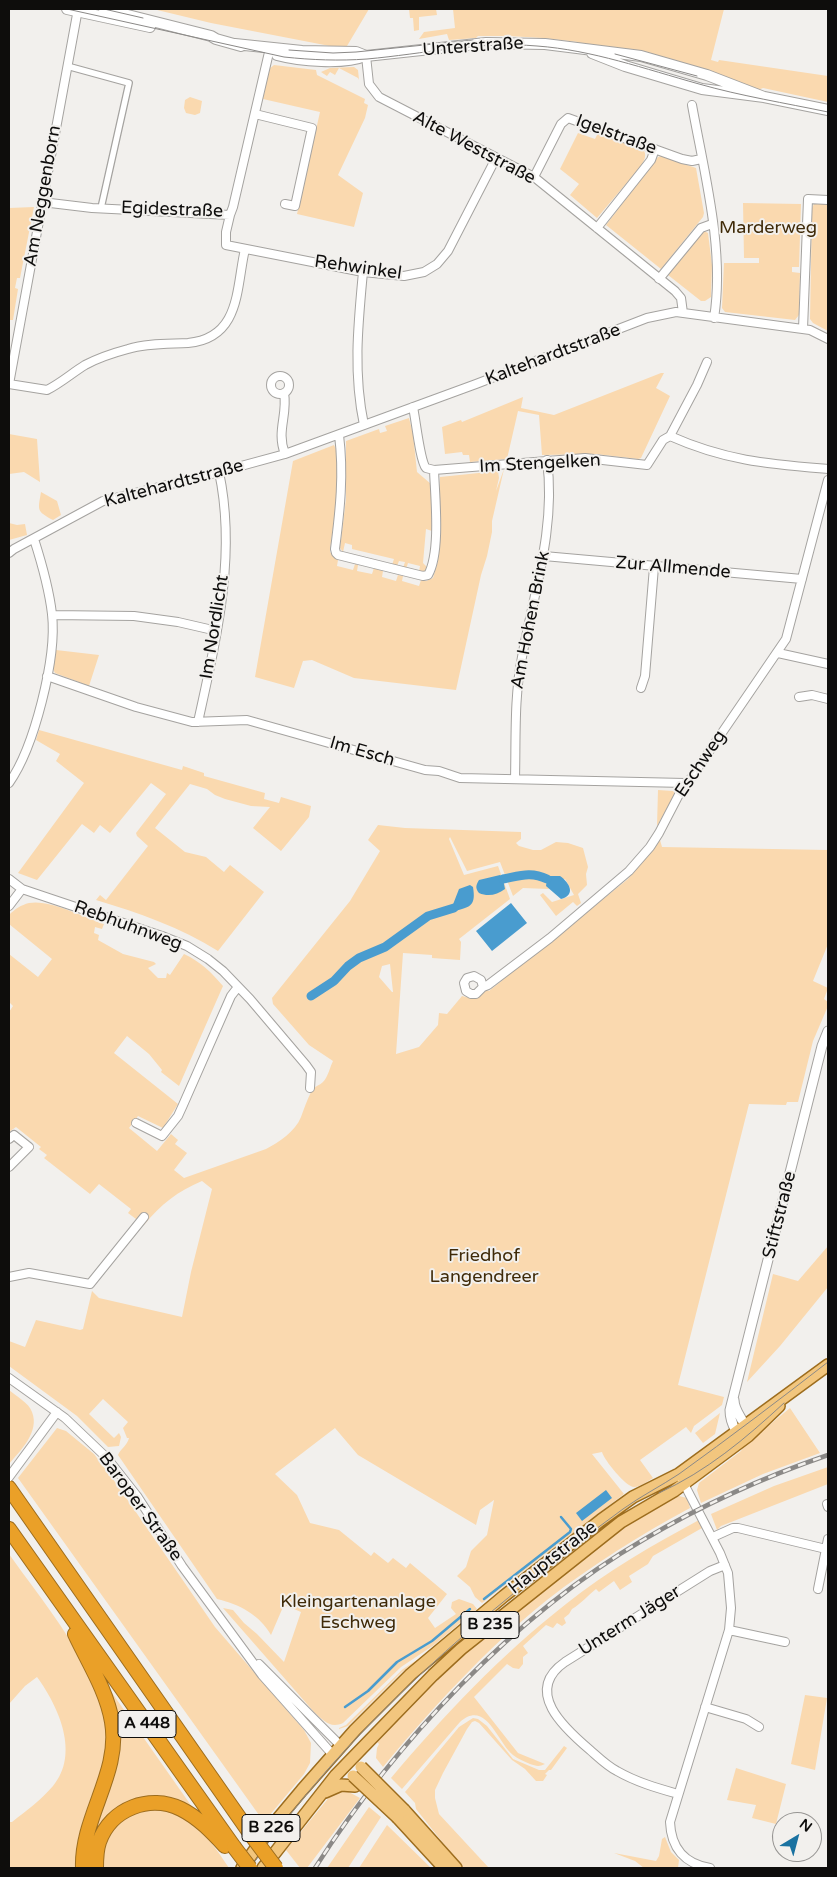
<!DOCTYPE html>
<html>
<head>
<meta charset="utf-8">
<style>
	body { margin:0 }
	#map { position:relative; width:837px; height:1877px; overflow:hidden; background:#f2f0ed; font-family:"Varela Round",sans-serif }
	canvas { display:block }
	.frame { position:absolute; inset:0; border:10px solid #0e0d0c; pointer-events:none }
	.north { position:absolute; left:772px; top:1812px; width:50px; height:50px; box-sizing:border-box; background:#f2f0ed; border:1px solid #979593; border-radius:50%; rotate:37deg; font-size:14px; font-weight:700; line-height:20px; text-align:center; color:#0e0d0c }
	.north::after { content:''; display:block; margin:auto; width:18px; height:22px; background:#1a72a1; clip-path:polygon(50% 0,100% 100%,50% 72%,0 100%) }
</style>
</head>
<body>
<div id="map">
<canvas width="837" height="1877"></canvas>
<div class="frame"></div>
<div class="north">N</div>
</div>
<script>
const context = document.querySelector('canvas').getContext('2d');
context.lineJoin = 'round';
function fillPath(path, color) {
  context.fillStyle = color;
  context.fill(path, 'evenodd');
}
function trace(path, color, width, dash) {
  context.strokeStyle = color;
  context.lineWidth = width;
  context.lineCap = dash ? 'butt' : 'round';
  context.setLineDash(dash || []);
  context.stroke(path);
}
function write(font, color, halo, rows, align = 'center') {
  context.font = font + ' "Varela Round",sans-serif';
  context.lineWidth = 4;
  context.setLineDash([]);
  context.textBaseline = 'middle';
  context.strokeStyle = halo;
  context.fillStyle = color;
  for (const [text, x, y, turn = 0] of rows) {
    context.save();
    context.translate(x, y);
    context.rotate((+turn || 0) * Math.PI / 180);
    context.textAlign = isNaN(turn) ? turn : align;
    if (halo) context.strokeText(text, 0, 0);
    context.fillText(text, 0, 0);
    context.restore();
  }
}
fillPath(new Path2D(`
	M 153,9 L 369,9 L 347,46 L 335,47 L 211,23 Z
	M 409,9 L 436,9 L 437,15 L 419,17 L 419,30 L 414,31 L 413,18 L 410,18 Z
	M 453,9 L 724,9 L 711,60 L 718,62 L 719,60 L 828,76 L 828,102 L 763,88 L 758,90 L 580,45 L 578,42 L 543,38 L 508,36 L 506,38 L 503,36 L 478,36 L 476,38 L 449,40 L 447,34 L 419,39 L 424,32 L 455,28 Z
	M 274,65 L 316,70 L 317,75 L 365,99 L 364,103 L 368,105 L 365,118 L 338,175 L 363,193 L 354,227 L 297,214 L 320,112 L 263,99 L 269,69 Z
	M 354,67 L 358,70 L 359,80 L 358,78 L 339,68 L 335,75 L 330,72 L 327,76 L 321,72 L 330,68 Z
	M 190,97 L 202,101 L 200,113 L 195,115 L 186,113 L 184,108 L 185,100 Z
	M 578,133 L 595,139 L 598,133 L 643,149 C 647,155 645,159 641,166 L 597,218 L 570,195 L 579,184 L 560,169 Z
	M 661,156 L 696,168 L 704,213 L 703,217 L 661,269 L 606,225 L 658,157 Z
	M 743,203 L 801,204 L 799,267 L 792,267 L 792,272 L 800,273 L 799,315 L 795,320 L 725,312 L 722,308 L 724,263 L 759,263 L 759,258 L 744,258 Z
	M 814,204 L 828,204 L 828,331 L 813,323 L 810,319 L 812,208 Z
	M 34,207 L 20,278 L 17,278 L 15,288 L 18,289 L 13,320 L 9,320 L 9,208 Z
	M 704,231 L 708,233 L 712,265 L 711,297 L 705,301 L 701,301 L 668,275 Z
	M 661,373 L 664,373 L 656,388 L 670,396 L 641,458 L 638,459 L 596,454 L 542,455 L 539,415 L 518,411 L 507,459 L 470,462 L 469,455 L 463,455 L 462,452 L 445,454 L 442,427 L 461,420 L 462,422 L 523,397 L 521,408 L 554,415 Z
	M 409,418 L 413,434 L 417,472 L 431,484 L 432,531 L 426,529 L 423,563 L 428,568 L 424,572 L 419,572 L 420,566 L 408,563 L 406,569 L 403,568 L 405,562 L 399,561 L 397,566 L 392,565 L 394,559 L 352,549 L 352,545 L 345,543 L 343,552 L 340,548 L 346,499 L 346,441 L 379,429 L 380,433 L 387,431 L 385,426 Z
	M 9,434 L 37,439 L 40,482 L 24,472 L 9,474 Z
	M 334,445 C 345,464 332,528 330,552 L 338,560 L 337,566 L 353,570 L 355,564 L 358,565 L 357,571 L 372,574 L 374,568 L 383,571 L 382,577 L 396,581 L 398,575 L 403,576 L 402,581 L 419,586 L 421,580 L 426,581 L 433,578 L 438,561 L 440,477 L 498,471 L 499,478 L 496,491 L 504,469 L 492,521 L 492,532 L 487,556 L 481,575 L 456,690 L 354,678 L 312,660 L 303,661 L 294,688 L 255,677 L 293,461 Z
	M 41,492 L 57,501 L 61,515 L 53,520 C 36,511 38,510 41,492 Z
	M 9,523 L 17,525 L 25,524 L 27,535 L 9,540 Z
	M 56,650 L 99,655 L 89,686 L 55,673 L 53,669 Z
	M 39,730 L 182,770 L 183,766 L 204,773 L 204,776 L 265,793 L 264,799 L 279,803 L 281,797 L 311,806 L 309,817 L 281,851 L 253,828 L 270,807 L 251,806 L 225,799 L 215,795 L 207,789 L 190,784 L 155,828 L 185,852 L 206,857 L 224,872 L 230,865 L 264,892 L 218,951 C 180,927 139,913 96,900 L 100,895 L 106,900 L 148,846 L 137,836 L 136,833 L 166,794 L 151,783 L 110,833 L 100,825 L 94,833 L 82,824 L 37,880 L 18,873 L 84,783 L 56,761 L 60,754 L 36,740 Z
	M 674,788 L 675,794 L 657,826 L 658,790 L 673,791 Z
	M 378,825 L 405,828 L 521,832 L 521,839 L 516,843 L 519,846 L 533,850 L 541,850 L 556,842 L 568,843 L 583,848 L 588,867 L 586,874 L 587,885 L 578,894 L 581,903 L 577,906 L 573,902 L 556,916 L 540,895 L 543,893 L 552,902 L 574,895 L 565,879 L 548,889 L 523,888 L 513,896 L 500,862 L 467,871 L 450,837 L 449,839 L 464,875 L 498,866 L 510,899 L 459,939 L 461,942 L 460,960 L 432,958 L 432,955 L 403,953 L 396,1054 L 419,1047 L 438,1025 L 439,1013 L 447,1014 L 462,996 L 474,999 L 485,989 L 489,991 L 628,879 L 660,840 L 662,847 L 828,850 L 828,944 L 813,981 L 828,988 L 824,999 L 828,1002 L 828,1006 L 813,1041 L 798,1102 L 787,1102 L 786,1105 L 749,1104 L 678,1385 L 724,1397 L 722,1405 L 694,1426 L 691,1433 L 686,1427 L 640,1460 L 653,1478 C 648,1481 640,1487 634,1487 C 626,1487 604,1460 602,1452 L 592,1454 L 624,1494 L 482,1603 L 475,1597 L 470,1587 L 457,1576 L 466,1567 L 471,1551 L 487,1535 L 494,1500 L 480,1510 L 476,1525 L 358,1455 L 335,1428 L 275,1474 L 297,1495 L 310,1523 L 339,1530 L 371,1556 L 374,1552 L 388,1563 L 393,1558 L 406,1568 L 410,1563 L 447,1594 L 428,1618 L 435,1628 L 456,1614 L 451,1608 L 452,1602 L 459,1599 L 473,1604 L 477,1609 L 434,1645 L 401,1667 L 343,1723 C 330,1729 323,1720 314,1712 L 223,1608 L 233,1610 L 244,1623 L 257,1634 L 284,1662 L 301,1612 L 287,1606 L 283,1607 L 271,1635 C 260,1615 239,1604 217,1599 L 118,1455 C 121,1448 127,1446 129,1438 L 127,1438 L 123,1428 L 128,1422 L 103,1399 L 89,1414 L 114,1438 L 119,1433 L 121,1437 L 119,1446 L 108,1447 L 77,1416 L 9,1366 L 9,1341 L 25,1347 L 36,1320 L 80,1330 L 83,1329 L 92,1291 L 99,1298 L 182,1317 L 191,1272 L 212,1189 L 202,1181 C 178,1191 161,1204 144,1225 L 128,1213 L 131,1209 L 99,1184 L 90,1194 L 44,1158 L 47,1155 L 39,1149 L 41,1147 L 16,1127 L 9,1132 L 9,1012 L 13,1006 L 9,1002 L 9,954 L 38,977 L 52,959 L 9,924 L 9,915 C 15,909 21,905 29,903 C 50,899 83,917 104,924 L 102,929 L 95,927 L 94,933 L 99,935 L 98,940 L 123,954 L 154,962 L 156,964 L 148,968 L 158,978 L 166,978 L 167,973 L 170,975 L 184,954 C 201,962 211,972 223,986 L 179,1086 L 161,1072 L 162,1070 L 149,1054 L 127,1036 L 114,1053 L 178,1104 L 163,1128 L 138,1116 L 129,1128 L 157,1151 L 171,1134 L 178,1140 L 175,1144 L 187,1153 L 174,1170 L 184,1178 L 266,1149 C 279,1142 295,1132 301,1117 C 304,1109 307,1100 311,1092 C 314,1086 319,1086 323,1082 C 328,1077 330,1067 333,1061 L 309,1045 L 273,1004 L 272,998 L 350,901 L 380,851 L 368,840 ZM 390,964 L 393,992 L 392,992 L 379,977 L 382,966 Z
	M 828,1246 L 828,1287 L 780,1346 L 747,1382 L 773,1274 L 798,1281 Z
	M 9,1390 C 16,1396 29,1403 32,1412 C 40,1432 20,1451 9,1464 Z
	M 790,1408 L 820,1453 L 763,1474 L 701,1503 L 697,1490 L 699,1483 L 741,1451 L 744,1446 Z
	M 720,1413 L 715,1434 L 703,1443 L 695,1433 Z
	M 57,1428 L 66,1431 L 94,1454 L 118,1486 L 215,1627 L 304,1730 L 311,1743 L 310,1763 L 304,1774 L 264,1822 L 18,1478 Z
	M 828,1467 L 828,1484 L 721,1526 L 717,1530 L 711,1514 L 774,1486 Z
	M 675,1495 L 687,1498 L 690,1508 C 640,1535 592,1565 547,1600 C 486,1649 433,1707 383,1767 L 376,1758 L 377,1748 L 379,1744 L 377,1742 L 391,1723 L 432,1681 L 481,1637 L 622,1526 Z
	M 699,1520 L 702,1528 L 653,1556 L 648,1564 L 629,1576 L 632,1582 L 620,1590 L 614,1581 L 599,1592 L 596,1589 C 588,1595 581,1604 572,1609 L 569,1614 L 564,1618 L 566,1623 L 562,1626 L 557,1623 L 553,1628 L 546,1625 L 523,1646 L 528,1653 L 523,1657 L 523,1664 L 519,1669 L 513,1668 L 507,1664 L 474,1697 L 518,1753 L 545,1764 C 539,1767 536,1766 530,1764 C 524,1761 518,1759 513,1755 C 497,1742 486,1699 460,1722 L 402,1789 L 391,1778 C 444,1715 501,1655 566,1604 C 607,1571 653,1545 699,1520 Z
	M 9,1554 C 42,1601 84,1649 101,1706 C 103,1713 107,1721 107,1728 C 108,1740 106,1751 103,1762 C 94,1797 73,1831 77,1868 L 9,1868 L 9,1822 L 12,1822 C 26,1811 41,1800 53,1786 C 80,1754 59,1707 37,1677 L 25,1686 L 9,1704 Z
	M 440,1645 L 437,1649 L 402,1672 L 348,1726 L 339,1729 L 339,1728 L 346,1725 L 403,1669 Z
	M 103,1680 L 197,1814 L 131,1804 L 86,1859 L 110,1776 Z
	M 805,1695 L 827,1698 L 815,1770 L 791,1764 Z
	M 473,1718 L 478,1719 L 487,1726 L 513,1759 L 539,1770 L 545,1770 L 564,1746 L 567,1748 L 551,1770 L 549,1770 L 545,1774 L 547,1775 L 543,1781 L 536,1781 L 525,1769 L 512,1760 L 479,1723 L 475,1721 L 472,1722 L 467,1729 L 443,1773 L 435,1790 L 435,1798 L 439,1814 L 489,1868 L 463,1868 L 416,1809 L 415,1803 L 405,1792 L 459,1727 Z
	M 736,1768 L 786,1784 L 776,1824 L 752,1818 L 756,1805 L 727,1800 Z
	M 339,1791 L 347,1791 L 360,1798 L 307,1868 L 300,1868 L 286,1850 L 331,1795 Z
	M 369,1807 L 381,1817 L 348,1868 L 327,1868 Z
	M 159,1809 C 168,1811 178,1813 185,1818 C 204,1830 217,1850 229,1868 L 101,1868 C 104,1831 122,1811 159,1809 Z
	M 387,1825 L 431,1868 L 359,1868 Z
	M 665,1837 L 671,1852 L 679,1860 L 678,1868 L 644,1868 L 635,1861 L 614,1853 L 656,1861 L 659,1856 L 662,1839 Z`), '#fad9af');
fillPath(new Path2D(`
	M 500,875 L 503,879 L 505,889 C 497,895 488,897 479,893 C 475,888 476,885 479,880 Z
	M 550,876 L 560,876 C 570,883 576,895 561,899 L 546,886 L 547,879 Z
	M 470,885 L 473,887 C 476,905 471,907 455,911 L 452,907 L 459,889 Z
	M 511,903 L 527,923 L 492,951 L 476,931 Z
	M 606,1490 L 612,1498 L 582,1521 L 576,1513 Z`), '#499ccf');
trace(new Path2D(`
	M 484,1599 L 570,1532 L 571,1529 L 561,1517
	M 345,1707 L 368,1691 L 397,1662 L 432,1641 L 470,1609`), '#499ccf', 2.5);
trace(new Path2D(`
	M 503,879 C 519,876 531,871 547,879
	M 311,996 L 334,981 L 348,966 L 359,958 L 385,947 L 428,916 L 454,908`), '#499ccf', 9);
const pedestrian = new Path2D(`
	M 67,66 L 129,83 L 101,208`);
const minor = new Path2D(`
	M 366,56 L 369,84 L 379,97 L 534,177 L 675,291 L 681,298 L 683,313
	M 692,105 C 704,172 725,250 714,318
	M 255,114 L 312,128 L 295,206 L 285,204
	M 534,177 L 561,124 L 568,118 L 682,159 L 692,161 L 701,159
	M 42,202 L 92,208 L 230,215 L 233,207 L 270,48
	M 230,215 L 226,232 L 226,245 L 363,272 L 404,276 L 424,272 L 437,264 L 448,251 L 496,158
	M 597,228 L 651,160 L 655,149
	M 363,272 C 358,325 353,373 364,425
	M 659,279 L 701,228 L 712,224
	M 803,329 L 808,199 L 828,200
	M271 385a9 9 0 1 1 18 0a9 9 0 1 1-18 0Z
	M 9,384 L 78,9
	M 9,384 L 47,390 C 61,383 72,373 85,365 C 98,358 113,353 128,349 C 147,343 168,344 188,343 C 241,338 236,288 245,249
	M 284,393 C 288,415 276,431 285,454
	M 413,407 C 416,421 420,461 426,468 L 434,470 L 585,458 L 647,465 L 663,440 L 670,436 L 697,385 L 707,362
	M 339,435 C 344,474 340,510 335,549 L 336,553 L 338,555 L 423,576 L 428,575 C 441,552 435,497 434,470
	M 670,436 C 726,461 769,464 828,469
	M 9,553 L 14,549 L 103,501 L 219,472 L 285,454 L 476,384 L 647,318 L 676,312 L 810,330 L 828,339
	M 544,556 L 802,579
	M 52,615 L 134,616 L 178,622 L 217,631
	M 778,653 L 828,664
	M 47,676 L 136,707 L 192,722 L 247,720 L 425,770 L 439,771 L 460,778 L 685,783
	M 641,688 L 645,676 L 654,567
	M 799,697 L 812,695 L 828,699
	M 198,722 C 216,640 237,556 219,472
	M 515,779 C 516,738 514,697 522,657 C 534,592 556,527 547,460
	M 9,783 C 34,748 57,658 52,614 C 49,588 42,564 34,539
	M 9,879 L 22,889 L 162,936 L 187,946 L 208,959 L 223,971 L 250,999 L 306,1065 L 311,1072 L 310,1088
	M 9,906 L 22,889
	M 483,987 L 481,980 L 474,976 L 467,978 L 464,983 L 466,991 L 471,994 L 476,994 L 483,987 L 488,985 L 550,938 L 629,871 L 650,847 L 659,833 L 685,783 L 689,781 L 786,639 L 828,480
	M 136,1123 L 162,1136 L 178,1116 L 183,1105 L 231,996 L 238,987
	M 9,1139 L 14,1135 L 29,1147 L 9,1167
	M 9,1277 L 29,1273 L 90,1284 L 144,1217
	M 9,1378 L 65,1418 L 107,1458 L 137,1496 L 182,1566 L 262,1675 L 333,1755
	M 9,1477 L 57,1412
	M 682,1480 L 720,1553 L 728,1573 L 731,1608 L 729,1630 L 670,1822 C 671,1848 685,1864 710,1868
	M 827,1504 L 828,1507
	M 713,1537 L 733,1528 L 738,1528 L 826,1549
	M 818,1589 L 828,1539
	M 729,1630 L 785,1642
	M 259,1664 L 341,1746
	M 705,1707 L 746,1719 L 759,1727
	M 678,1794 C 657,1788 636,1782 617,1771 C 607,1766 598,1757 590,1750 C 564,1728 523,1691 565,1662 L 710,1571 L 725,1565`);
const tertiary = new Path2D(`
	M 734,1400 C 734,1412 744,1419 747,1431
	M 741,1433 L 736,1431 C 732,1424 730,1418 730,1410 L 822,1046 L 828,1031`);
const secondary = new Path2D(`
	M 67,9 L 150,27
	M 104,9 L 211,36 L 216,39 L 241,46
	M 235,44 L 302,51 L 356,52 L 366,56 L 486,43 L 545,44 L 641,56 L 707,75 L 764,97
	M 592,53 L 625,66 L 702,89 L 764,97 L 828,110
	M 277,55 C 299,61 344,65 365,56`);
const primary = new Path2D(`
	M 325,1792 L 341,1785 L 355,1786
	M 404,1810 L 456,1868
	M 398,1818 L 444,1868
	M 242,1868 L 271,1827 L 302,1790 L 355,1730 L 411,1674 L 504,1596 L 601,1520 L 633,1497 L 679,1474 L 828,1365
	M 263,1868 L 336,1775 L 433,1675 L 461,1649 L 621,1522 L 674,1491 L 748,1436 L 779,1406`);
const motorway = new Path2D(`
	M 9,1488 L 252,1836
	M 9,1529 L 234,1847
	M 75,1634 C 88,1662 107,1691 112,1722 C 121,1773 81,1817 83,1868
	M 96,1868 C 96,1859 96,1851 99,1842 C 111,1808 150,1794 181,1809 C 199,1818 212,1832 225,1846`);
trace(pedestrian, '#a5a3a0', 8);
trace(minor, '#a5a3a0', 10);
trace(tertiary, '#a5a3a0', 11);
trace(secondary, '#a5a3a0', 12);
trace(primary, '#9d6d1e', 14);
trace(motorway, '#9d6d1e', 16);
trace(pedestrian, '#fff', 5.5);
trace(minor, '#fff', 8);
trace(tertiary, '#fff', 9);
trace(secondary, '#fff', 10);
trace(primary, '#f2c67e', 11);
trace(motorway, '#eaa028', 14);
trace(new Path2D(`
	M 67,9 L 284,57 C 312,60 339,61 367,59 C 423,54 480,41 537,46 C 592,50 645,69 699,84 C 741,96 785,103 828,112
	M 104,9 L 143,18
	M 289,50 L 333,53 L 356,52 L 473,40
	M 615,54 L 697,76
	M 659,1493 C 707,1471 745,1439 784,1403
	M 250,1868 C 349,1726 484,1611 623,1509 C 641,1496 661,1486 679,1474 C 729,1438 779,1400 828,1362`), '#8b8987', 1);
const rail = new Path2D(`
	M 315,1868 C 395,1743 514,1615 643,1540 C 702,1505 764,1477 828,1455`);
trace(rail, '#8b8987', 4.5);
trace(rail, '#f2f0ed', 2.5, [8]);
const primaryBridge = new Path2D(`
	M 361,1767 L 404,1810
	M 353,1776 L 398,1818`);
const motorwayBridge = new Path2D(`
	M 252,1836 L 276,1868
	M 234,1847 L 250,1868`);
trace(primaryBridge, '#9d6d1e', 14, []);
trace(motorwayBridge, '#9d6d1e', 16, []);
trace(primaryBridge, '#f2c67e', 11);
trace(motorwayBridge, '#eaa028', 14);
for (const [x, y, w] of [
	[490,1625,58],
	[147,1724,58],
	[271,1828,58]
]) {
  const box = new Path2D();
  box.roundRect(x - w / 2, y - 13.5, w, 27, 4);
  context.fillStyle = '#f2f0ed';
  context.fill(box);
  trace(box, '#0e0d0c', 1);
}
write('bold 16px', '#0e0d0c', null, [
	["B 235",490,1625],
	["A 448",147,1724],
	["B 226",271,1828]
]);
write('18px', '#0e0d0c', '#f2f0ed', [
	["Unterstraße",473,47,-4],
	["Igelstraße",616,135,20],
	["Alte Weststraße",474,148,28],
	["Am Neggenborn",43,196,-80],
	["Egidestraße",172,210,2],
	["Rehwinkel",358,268,8],
	["Kaltehardtstraße",553,355,-21],
	["Im Stengelken",540,464,-3],
	["Kaltehardtstraße",174,484,-15],
	["Zur Allmende",673,568,5],
	["Am Hohen Brink",531,620,-79],
	["Im Nordlicht",215,627,-81],
	["Im Esch",362,752,16],
	["Eschweg",701,764,-56],
	["Rebhuhnweg",128,926,20],
	["Stiftstraße",780,1215,-76],
	["Baroper Straße",140,1507,54],
	["Hauptstraße",553,1558,-38],
	["Unterm Jäger",630,1621,-32]
]);
write('18px', '#3f2a08', '#f2f0ed', [
	["Marderweg",768,228],
	["Friedhof",484,1256],
	["Langendreer",484,1277],
	["Kleingartenanlage",358,1602],
	["Eschweg",358,1623]
]);
</script>
</body>
</html>
